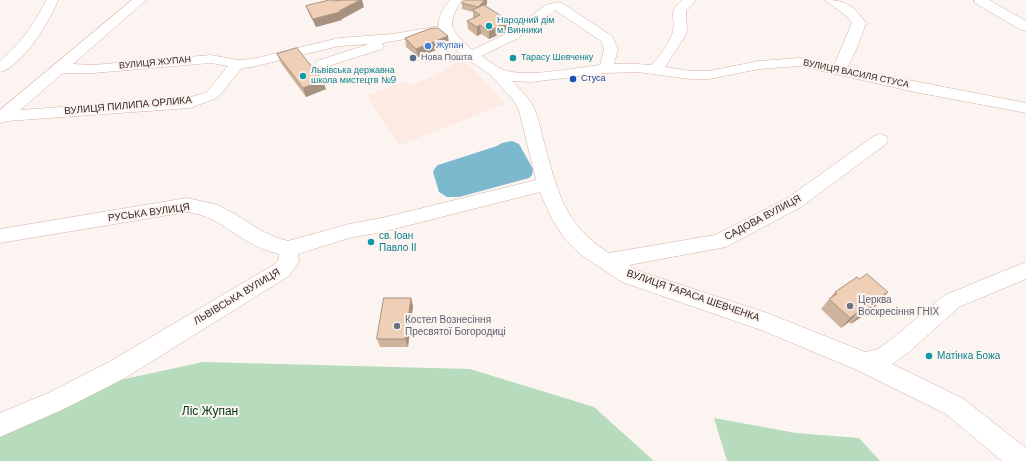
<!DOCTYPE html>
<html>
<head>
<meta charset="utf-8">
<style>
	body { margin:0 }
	canvas { display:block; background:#fcf4f1 }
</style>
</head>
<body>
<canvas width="1026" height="461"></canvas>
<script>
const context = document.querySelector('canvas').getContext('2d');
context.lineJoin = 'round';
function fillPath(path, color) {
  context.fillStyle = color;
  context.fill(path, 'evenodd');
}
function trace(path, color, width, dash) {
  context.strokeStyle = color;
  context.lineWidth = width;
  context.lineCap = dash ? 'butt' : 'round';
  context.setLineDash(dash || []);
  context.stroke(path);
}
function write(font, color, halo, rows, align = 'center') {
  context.font = font + ' "DM Sans",sans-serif';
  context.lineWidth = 4;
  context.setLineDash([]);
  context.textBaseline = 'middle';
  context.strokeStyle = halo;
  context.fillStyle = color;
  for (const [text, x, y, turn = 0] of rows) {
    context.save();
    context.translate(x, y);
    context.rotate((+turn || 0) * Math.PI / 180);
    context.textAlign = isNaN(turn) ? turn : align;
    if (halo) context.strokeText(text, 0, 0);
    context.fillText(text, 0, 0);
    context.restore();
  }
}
fillPath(new Path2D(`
	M 464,60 L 505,104 L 400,145 L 376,111 L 368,95 L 405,81 L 409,86 L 436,75 L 452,65 Z`), '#fdeae2');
fillPath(new Path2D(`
	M 203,362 L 470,369 L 594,407 L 654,461 L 0,461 L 0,427 L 111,382 Z
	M 714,418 L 796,433 L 859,438 L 880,461 L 727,461 Z`), '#b6dcbd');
fillPath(new Path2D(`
	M 512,141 L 519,144 L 533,169 L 532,175 L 529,178 L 459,197 L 447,197 L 439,192 L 433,172 L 435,168 L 438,165 L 497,146 L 502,143 Z`), '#7cb9cf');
const minor = new Path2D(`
	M 46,0 L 58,0 C 50,21 22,67 0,72 L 0,61 C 20,44 35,24 46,0 Z
	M 132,0 L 146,0 L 73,64 L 93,65 L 211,55 L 238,60 L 252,59 L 339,38 L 393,34 L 439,26 C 438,15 443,9 450,0 L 462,0 C 445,26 451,30 472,50 L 508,33 L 546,5 L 557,2 L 562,3 L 612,36 L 618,49 L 614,64 L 637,64 L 651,65 C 658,60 671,40 673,31 C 676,16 667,14 682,0 L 696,0 L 686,11 L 687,30 L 685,36 L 665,67 L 691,71 L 709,71 L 759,61 L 800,58 L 834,65 L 852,23 L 848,17 L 825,0 C 846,0 854,6 866,23 L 856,50 L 847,68 L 1026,103 L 1026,113 L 915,92 L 800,66 L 759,69 L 709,79 L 691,79 L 637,72 L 606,73 L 531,82 L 512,81 C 521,90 530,98 535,110 C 539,120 541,132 544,142 C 557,190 564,225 609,253 L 715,235 L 789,197 L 874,136 L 880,134 L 886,136 L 888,140 L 886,144 L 801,207 L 726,247 L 629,265 L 636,270 L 767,313 L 865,352 L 878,349 L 893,338 L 945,295 L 1026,262 L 1026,279 L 959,307 L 909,352 L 892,364 L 962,398 L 1026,448 L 1026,461 L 1002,461 L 946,414 L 857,370 L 761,330 L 622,282 L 580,254 L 565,239 L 552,219 L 540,192 L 382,232 L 349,238 L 298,254 L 299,261 L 289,276 L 125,378 L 64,409 L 0,437 L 0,413 L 48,393 L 109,362 L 275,264 L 279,259 L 279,254 C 268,251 257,247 247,241 C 224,228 215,216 187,212 L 0,243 L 0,229 L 187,198 L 218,205 L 235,214 L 260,230 L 277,238 L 288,241 L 349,224 L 382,218 L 536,180 L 519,110 L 514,101 L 491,75 L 465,58 L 451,45 L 442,33 L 382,43 L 384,46 L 382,49 L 322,68 L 317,67 L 315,64 L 317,61 L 369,44 L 339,46 L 252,67 L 242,68 L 217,98 L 190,108 L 7,121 L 0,123 L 0,110 ZM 555,10 L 601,41 L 604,49 L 600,65 C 576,68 529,77 508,71 C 498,69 490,61 481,56 L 518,38 ZM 211,63 L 228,66 L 207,92 L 188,98 L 20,110 L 63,73 L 93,73 Z
	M 974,0 L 989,0 L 1026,21 L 1026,31 L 1021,30 L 975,3 Z`);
trace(minor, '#d5b0a0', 1);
fillPath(minor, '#fff');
fillPath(new Path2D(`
	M 334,1 L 364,7 L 342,19 L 342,20 L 316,27 L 309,14 L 306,6 Z
	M 462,3 L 487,4 L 485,6 L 509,30 L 489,39 L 481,34 L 477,36 L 468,29 L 467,21 L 473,18 L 473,12 L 462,9 Z
	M 448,36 L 449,45 L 418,57 L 406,47 L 405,38 Z
	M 277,54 L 326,89 L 306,97 L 281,63 Z
	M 859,279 L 882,299 L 873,309 L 851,324 L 849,322 L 841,328 L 821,309 L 835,292 Z
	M 411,298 L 413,306 L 408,347 L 380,347 L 377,339 Z`), '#ceb39d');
fillPath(new Path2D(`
	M 360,0 L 362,0 L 364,7 L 342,19 L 342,20 L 316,27 L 313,19 L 339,11 Z
	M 485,0 L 487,0 L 487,4 L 478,13 L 478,7 Z
	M 509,21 L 509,30 L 489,39 L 489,31 Z
	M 480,25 L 481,34 L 477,36 L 477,27 Z
	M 448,36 L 449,45 L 418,57 L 416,49 Z
	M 323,81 L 326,89 L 306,97 L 303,88 Z
	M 888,292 L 879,302 L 882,299 L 873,309 L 851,324 L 860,314 L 880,297 Z
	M 411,298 L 413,306 L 408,347 L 405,339 Z
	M 858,312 L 849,322 L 841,328 L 850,318 Z`), '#a79280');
const building = new Path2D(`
	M 330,0 L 333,0 L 334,1 L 344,0 L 360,0 L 339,11 L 340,12 L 313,19 L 306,6 Z
	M 465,0 L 485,0 L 478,7 L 462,3 Z
	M 484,5 L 509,21 L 489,31 L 480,25 L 477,27 L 467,21 L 480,15 L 473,10 Z
	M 438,28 L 448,36 L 416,49 L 405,38 L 429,29 Z
	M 297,48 L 323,81 L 303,88 L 277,54 Z
	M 867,274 L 888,292 L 880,297 L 882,299 L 860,314 L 858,312 L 850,318 L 829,299 L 837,294 L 835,292 L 857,277 L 859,279 Z
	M 384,298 L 411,298 L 405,339 L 377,339 Z`);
fillPath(building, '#efd0b7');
trace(building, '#a79280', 1);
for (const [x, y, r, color] of [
	[489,26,4,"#0f9aa8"],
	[428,46,4,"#3f7fe0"],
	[413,58,4,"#5c6f8a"],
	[513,58,4,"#0f9aa8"],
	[303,76,4,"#0f9aa8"],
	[573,79,4,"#1a4fb4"],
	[371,242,4,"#0f9aa8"],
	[850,306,4,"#6b7280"],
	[397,326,4,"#6b7280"],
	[929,356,4,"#0f9aa8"]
]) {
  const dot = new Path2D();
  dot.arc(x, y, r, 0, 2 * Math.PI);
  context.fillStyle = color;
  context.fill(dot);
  trace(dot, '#fcf4f1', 1.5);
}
write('9px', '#0d838f', '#fcf4f1', [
	["Народний дім",497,21],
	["м. Винники",497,31],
	["Тарасу Шевченку",521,58],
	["Львівська державна",311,71],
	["школа мистецтв №9",311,81]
], 'left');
write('9px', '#366cbe', '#fcf4f1', [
	["Жупан",436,46]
], 'left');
write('9px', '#4e5e75', '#fcf4f1', [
	["Нова Пошта",421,58]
], 'left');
write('9px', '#372822', '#fcf4f1', [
	["ВУЛИЦЯ ЖУПАН",155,63,-5],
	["ВУЛИЦЯ ВАСИЛЯ СТУСА",856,74,12]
]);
write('9px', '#164399', '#fcf4f1', [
	["Стуса",581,79]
], 'left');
write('10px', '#372822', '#fcf4f1', [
	["ВУЛИЦЯ ПИЛИПА ОРЛИКА",128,106,-5],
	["РУСЬКА ВУЛИЦЯ",149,213,-8],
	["САДОВА ВУЛИЦЯ",763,218,-28],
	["ВУЛИЦЯ ТАРАСА ШЕВЧЕНКА",693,296,19],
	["ЛЬВІВСЬКА ВУЛИЦЯ",237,297,-31]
]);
write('10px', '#0d838f', '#fcf4f1', [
	["св. Іоан",379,236],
	["Павло ІІ",379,248],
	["Матінка Божа",937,356]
], 'left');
write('10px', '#5b616d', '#fcf4f1', [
	["Церква",858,300],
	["Воскресіння ГНІХ",858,312],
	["Костел Вознесіння",405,320],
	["Пресвятої Богородиці",405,332]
], 'left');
write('12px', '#003513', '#fcf4f1', [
	["Ліс Жупан",210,412]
]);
</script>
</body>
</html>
